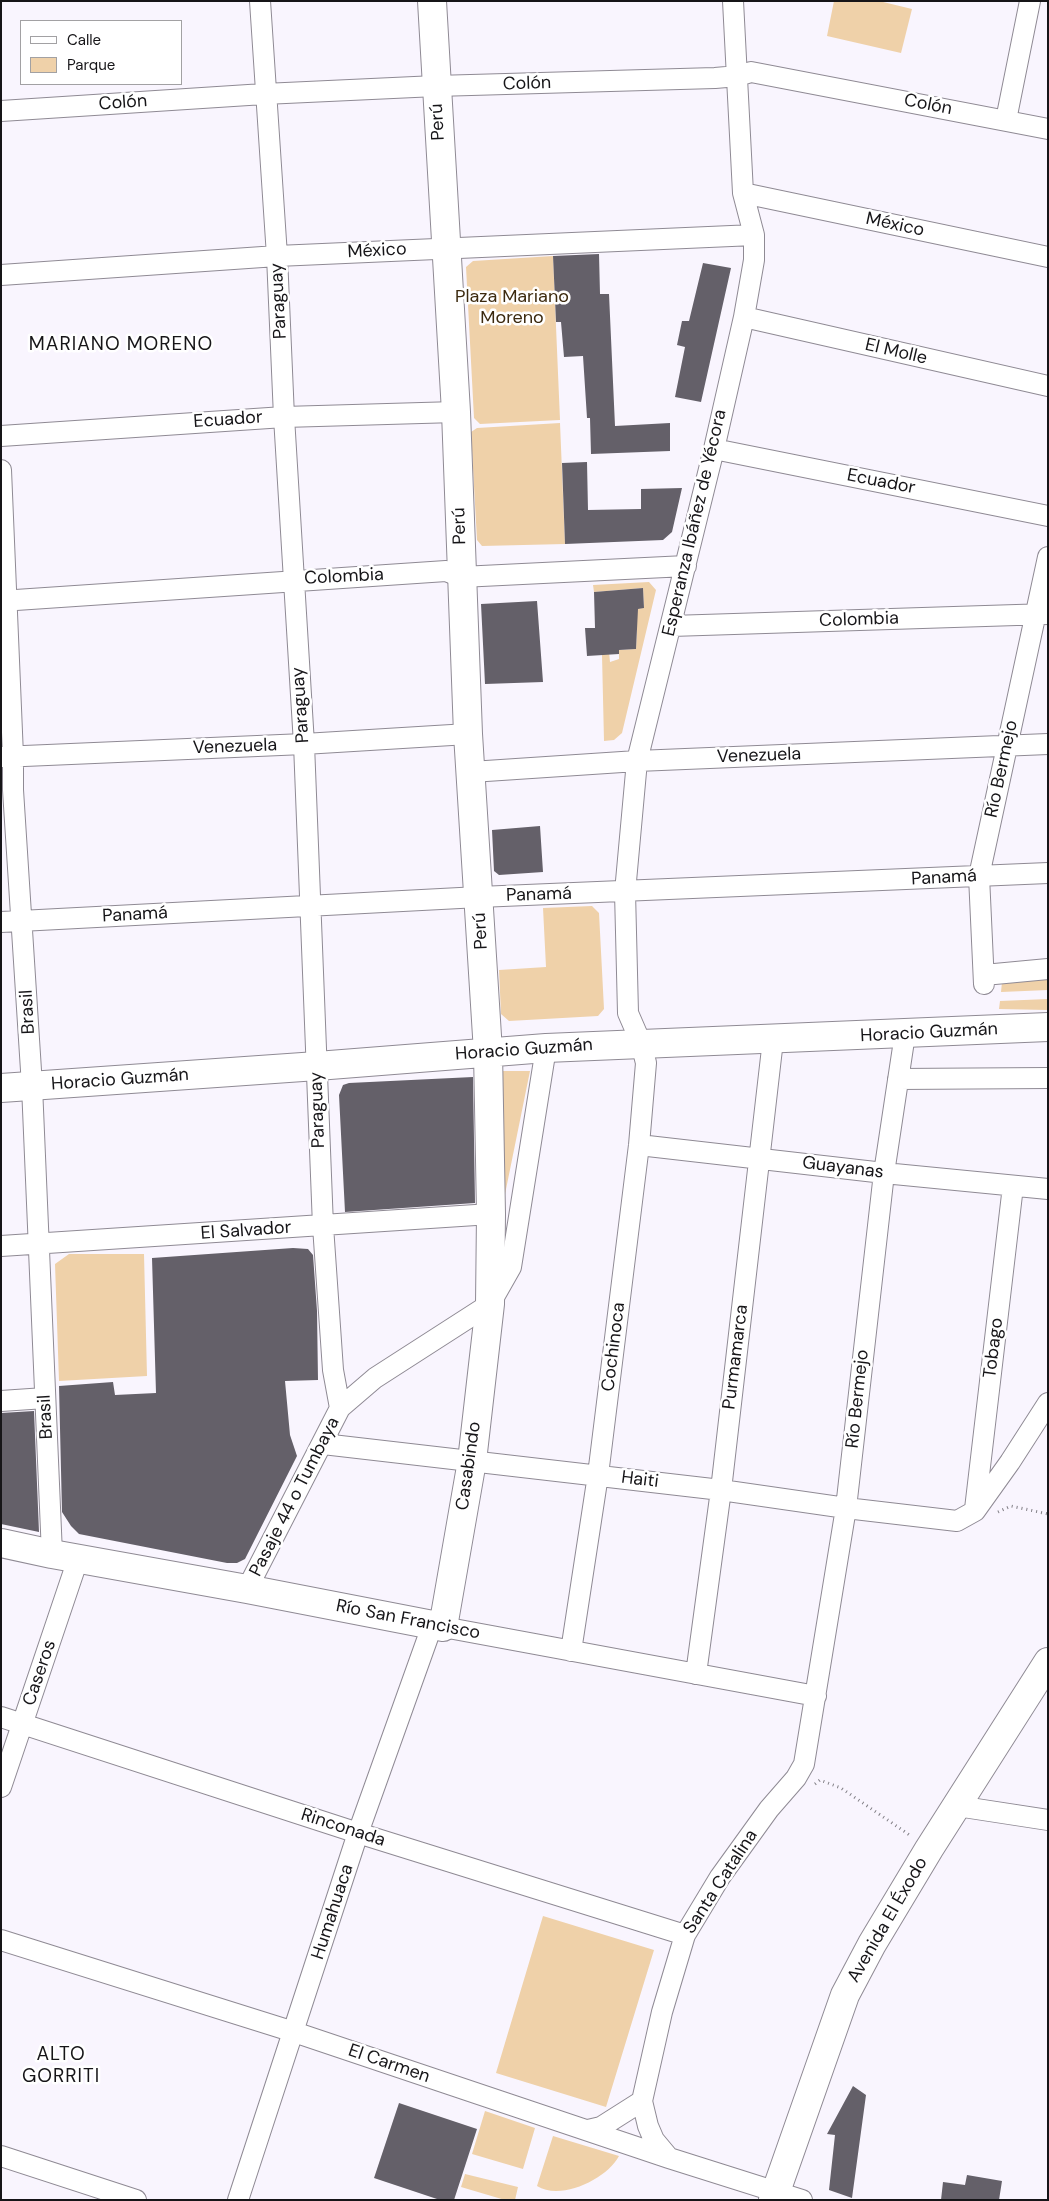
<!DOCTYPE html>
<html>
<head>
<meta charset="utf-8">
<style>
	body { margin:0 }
	#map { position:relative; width:1049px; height:2201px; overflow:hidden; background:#f9f5fe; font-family:"DM Sans",sans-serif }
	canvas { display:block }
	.frame { position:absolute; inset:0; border:2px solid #161518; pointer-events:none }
	.legend { position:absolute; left:20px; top:20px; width:162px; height:65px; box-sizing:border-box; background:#fff; border:1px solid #a2a1a3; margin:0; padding:6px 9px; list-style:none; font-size:15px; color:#161518 }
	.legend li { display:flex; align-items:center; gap:10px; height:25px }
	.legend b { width:25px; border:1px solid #a2a1a3 }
</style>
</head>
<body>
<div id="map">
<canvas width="1049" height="2201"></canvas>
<div class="frame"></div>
<ul class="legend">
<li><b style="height:6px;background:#fff"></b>Calle</li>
<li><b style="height:14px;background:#efd1a9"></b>Parque</li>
</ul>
</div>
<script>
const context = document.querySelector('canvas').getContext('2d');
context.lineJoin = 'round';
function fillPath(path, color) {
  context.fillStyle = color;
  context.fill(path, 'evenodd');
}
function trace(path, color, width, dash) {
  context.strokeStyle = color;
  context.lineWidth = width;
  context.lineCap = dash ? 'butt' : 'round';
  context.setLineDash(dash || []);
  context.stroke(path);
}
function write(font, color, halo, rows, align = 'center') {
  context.font = font + ' "DM Sans",sans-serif';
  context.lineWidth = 5;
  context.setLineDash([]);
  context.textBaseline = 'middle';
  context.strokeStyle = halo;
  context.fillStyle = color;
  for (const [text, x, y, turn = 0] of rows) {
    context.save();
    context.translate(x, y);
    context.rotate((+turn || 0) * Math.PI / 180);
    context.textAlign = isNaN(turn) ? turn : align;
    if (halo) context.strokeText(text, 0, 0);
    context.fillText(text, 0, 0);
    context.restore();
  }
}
fillPath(new Path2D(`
	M 834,1 L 879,1 L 912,9 L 901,53 L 827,36 Z
	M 553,256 L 560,420 L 480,424 L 474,418 L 466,267 L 473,261 Z
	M 560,423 L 565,544 L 482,546 L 477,540 L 471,432 L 477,428 Z
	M 649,582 L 656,590 L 622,733 L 614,740 L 604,741 L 602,655 L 609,652 L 610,662 L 619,659 L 619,650 L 636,649 L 637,630 L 622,610 L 644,608 L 643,588 L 594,592 L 593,585 Z
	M 592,906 L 599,913 L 604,1009 L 598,1016 L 509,1021 L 501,1014 L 499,970 L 546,967 L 543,908 Z
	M 1048,977 L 1048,990 L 1001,992 L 1002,982 Z
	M 1048,999 L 1048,1010 L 999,1009 L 1000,1001 Z
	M 501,1071 L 530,1071 L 503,1204 Z
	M 69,1254 L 144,1254 L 147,1376 L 59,1381 L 55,1264 Z
	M 543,1916 L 654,1950 L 606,2107 L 496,2073 Z
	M 485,2111 L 535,2128 L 523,2169 L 472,2154 Z
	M 553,2136 L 619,2156 C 607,2179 561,2201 537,2186 Z
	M 465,2174 L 518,2187 L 515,2200 L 505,2200 L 461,2187 Z`), '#efd1a9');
fillPath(new Path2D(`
	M 599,254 L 600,294 L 609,294 L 615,426 L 670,423 L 670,451 L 591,454 L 590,418 L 587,418 L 583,356 L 564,357 L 561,322 L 556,322 L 553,256 Z
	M 703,263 L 731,268 L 701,402 L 675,397 L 685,347 L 677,345 L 682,321 L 689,321 Z
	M 587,462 L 588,510 L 641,509 L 641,489 L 682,488 L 672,532 L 663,540 L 565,544 L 562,463 Z
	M 643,588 L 644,608 L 638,609 L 636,649 L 619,650 L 619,654 L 587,656 L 585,628 L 595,628 L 594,592 Z
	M 537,601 L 543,682 L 485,684 L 481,604 Z
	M 540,826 L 543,872 L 499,875 L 494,871 L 492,830 Z
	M 473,1077 L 475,1203 L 345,1212 L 339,1095 L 343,1085 L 349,1083 Z
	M 293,1248 L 308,1249 L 313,1255 L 317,1311 L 318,1380 L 285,1381 L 290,1435 L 297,1456 L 245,1559 L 237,1563 L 227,1563 L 79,1534 L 71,1526 L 62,1512 L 59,1386 L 113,1382 L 115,1395 L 156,1393 L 152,1258 Z
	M 34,1411 L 39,1532 L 1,1524 L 1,1413 Z
	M 853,2086 L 866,2095 L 852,2198 L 829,2190 L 835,2135 L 827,2134 Z
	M 399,2103 L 477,2129 L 454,2200 L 440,2200 L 374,2178 Z
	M 967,2175 L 1002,2181 L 999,2200 L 941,2200 L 943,2182 L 965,2185 Z`), '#646069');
const street = new Path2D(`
	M 260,1 L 277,256 L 284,417 L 304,744 L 323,1226 L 333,1370 L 340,1408
	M 1,111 L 264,94 L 436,86 L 715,78 L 738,76 L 751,72 L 1048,129
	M 1006,120 L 1030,1
	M 743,193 L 1048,257
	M 1,275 L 277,256 L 754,235
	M 744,317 L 1048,386
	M 1,436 L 284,417 L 456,412
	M 714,449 L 1048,516
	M 1,470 L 13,756 L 13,790 L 32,1086 L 52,1554
	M 1,601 L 446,571 L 461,577 L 686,566
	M 671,626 L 1048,614
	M 1,757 L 304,744 L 468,734
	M 471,772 L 637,761 L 1048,744
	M 1,922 L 479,897 L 1048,873
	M 984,975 L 1048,969
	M 984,984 L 979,876 L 1048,557
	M 898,1079 L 1048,1078
	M 639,1145 L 884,1173 L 1048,1189
	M 1,1246 L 491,1214
	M 1,1401 L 45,1398
	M 323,1444 L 721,1490 L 846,1508 L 957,1521 L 975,1511 L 1010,1462 L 1048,1403
	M 975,1509 L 1013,1186
	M 247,1589 L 340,1408 L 375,1378 L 490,1304 L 511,1267 L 546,1048
	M 443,1627 L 816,1696
	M 571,1651 L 598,1475 L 639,1145 L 646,1063 L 641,1043 L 628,1013 L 625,892 L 637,761 L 714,449 L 744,317 L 754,260 L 754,235 L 743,193 L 733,1
	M 696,1674 L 721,1490 L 773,1040
	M 1,1717 L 358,1833 L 685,1935
	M 1,1787 L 78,1559
	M 957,1806 L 1048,1820
	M 1,1940 L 294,2032 L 669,2158 L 802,2200
	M 588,2130 L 601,2127 L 642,2101
	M 1,2156 L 136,2200
	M 669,2158 L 654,2140 L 648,2126 L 642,2101 L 662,2012 L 685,1935 L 720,1877 L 769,1809 L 796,1778 L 804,1764 L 846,1508 L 884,1173 L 905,1034
	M 238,2200 L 358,1833 L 432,1626`);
const secondary = new Path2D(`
	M 1,1088 L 317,1066 L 546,1048 L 1048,1027
	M 1,1543 L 52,1554 L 247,1589 L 443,1627 L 472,1461 L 490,1304 L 491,1214 L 488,1052 L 468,734 L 456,412 L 432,1
	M 773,2200 L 845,1995 L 872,1944 L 929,1849 L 1048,1662`);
trace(street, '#8f8a94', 22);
trace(secondary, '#8f8a94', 30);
trace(new Path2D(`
	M 998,1512 L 1011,1506 L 1048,1514
	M 815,1784 L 820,1780 L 841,1788 L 911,1836`), '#817f85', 3, [1, 4]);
trace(street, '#fff', 20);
trace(secondary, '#fff', 28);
write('18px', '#161518', '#fff', [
	["Colón",527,84,-2],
	["Colón",123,103,-4],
	["Colón",928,105,11],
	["Perú",438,122,-93],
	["México",895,225,12],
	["México",377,251,-3],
	["Paraguay",279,301,-93],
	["El Molle",896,352,13],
	["Ecuador",228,420,-4],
	["Ecuador",881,482,11],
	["Esperanza Ibáñez de Yécora",695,523,-77],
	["Perú",460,526,-92],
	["Colombia",344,577,-3],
	["Colombia",859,620,-2],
	["Paraguay",301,705,-94],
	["Venezuela",235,747,-2],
	["Venezuela",759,756,-2],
	["Río Bermejo",1002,769,-78],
	["Panamá",944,878,-3],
	["Panamá",539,895,-2],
	["Panamá",135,915,-3],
	["Perú",481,931,-93],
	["Brasil",28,1012,-93],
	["Horacio Guzmán",929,1033,-3],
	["Horacio Guzmán",524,1050,-4],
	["Horacio Guzmán",120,1080,-4],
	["Paraguay",318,1110,-92],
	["Guayanas",843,1168,7],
	["El Salvador",246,1231,-4],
	["Cochinoca",614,1347,-83],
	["Tobago",994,1348,-83],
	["Purmamarca",736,1357,-83],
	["Río Bermejo",858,1399,-84],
	["Brasil",46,1417,-93],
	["Casabindo",469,1466,-82],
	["Haiti",640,1480,7],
	["Pasaje 44 o Tumbaya",295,1497,-63],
	["Río San Francisco",408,1620,11],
	["Caseros",40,1673,-71],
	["Rinconada",343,1828,18],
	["Santa Catalina",721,1882,-57],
	["Humahuaca",333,1912,-72],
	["Avenida El Éxodo",888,1920,-60],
	["El Carmen",389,2064,19]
]);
write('18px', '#3c2a0f', '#fff', [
	["Plaza Mariano",512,297],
	["Moreno",512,318]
]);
context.letterSpacing = '1px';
write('19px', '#161518', '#fff', [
	["MARIANO MORENO",121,345],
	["ALTO",61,2055],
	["GORRITI",61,2077]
]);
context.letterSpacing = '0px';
</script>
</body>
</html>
